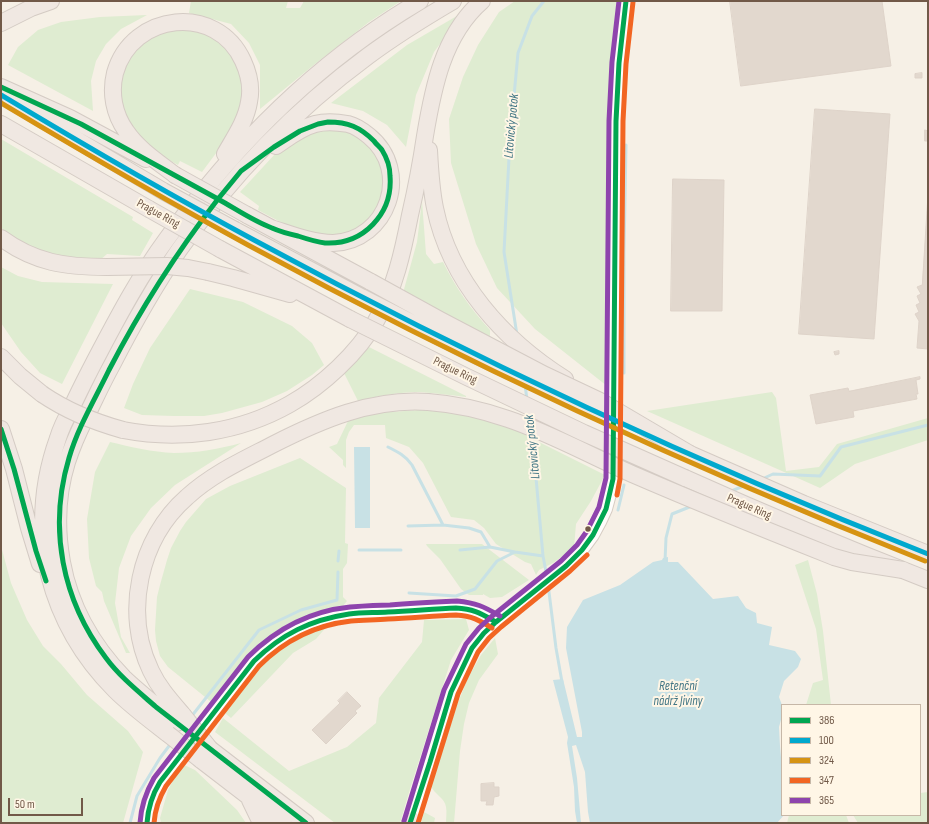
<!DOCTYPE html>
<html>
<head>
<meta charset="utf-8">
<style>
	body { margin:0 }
	#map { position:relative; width:929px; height:824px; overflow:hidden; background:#f6f0e6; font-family:"Sofia Sans Condensed",sans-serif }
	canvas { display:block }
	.frame { position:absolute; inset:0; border:2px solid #715948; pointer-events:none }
	.legend { position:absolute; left:781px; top:704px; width:140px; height:112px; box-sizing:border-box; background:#fff6e6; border:1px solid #c6b7a7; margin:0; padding:5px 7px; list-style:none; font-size:12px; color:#715948 }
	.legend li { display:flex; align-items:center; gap:8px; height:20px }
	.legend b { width:20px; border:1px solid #c6b7a7 }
	.scale { position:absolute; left:8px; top:798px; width:75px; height:18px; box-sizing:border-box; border:2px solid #715948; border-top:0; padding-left:5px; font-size:12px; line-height:14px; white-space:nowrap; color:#715948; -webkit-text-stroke:3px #fff6e6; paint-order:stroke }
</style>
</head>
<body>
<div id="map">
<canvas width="929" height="824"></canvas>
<div class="frame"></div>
<ul class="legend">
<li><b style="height:5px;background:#00a651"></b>386</li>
<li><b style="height:5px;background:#00a9ce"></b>100</li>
<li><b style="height:5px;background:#d69312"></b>324</li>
<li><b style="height:5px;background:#f26522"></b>347</li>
<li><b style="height:5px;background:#8e44ad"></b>365</li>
</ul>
<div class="scale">50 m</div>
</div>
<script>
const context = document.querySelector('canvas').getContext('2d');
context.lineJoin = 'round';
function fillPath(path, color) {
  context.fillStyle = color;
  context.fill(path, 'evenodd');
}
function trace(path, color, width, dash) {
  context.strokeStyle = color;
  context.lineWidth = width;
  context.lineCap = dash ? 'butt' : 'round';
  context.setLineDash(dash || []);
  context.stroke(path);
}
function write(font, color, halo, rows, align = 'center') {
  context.font = font + ' "Sofia Sans Condensed",sans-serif';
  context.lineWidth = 4;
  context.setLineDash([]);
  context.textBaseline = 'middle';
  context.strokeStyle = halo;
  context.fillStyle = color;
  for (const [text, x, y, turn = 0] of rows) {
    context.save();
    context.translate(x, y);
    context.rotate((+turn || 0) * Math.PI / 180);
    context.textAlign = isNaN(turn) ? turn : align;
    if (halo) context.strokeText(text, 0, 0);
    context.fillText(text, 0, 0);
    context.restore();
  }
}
fillPath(new Path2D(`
	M 191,1 L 288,1 L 286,8 L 300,8 L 304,1 L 401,1 L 369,22 L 315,64 L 260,109 L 260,65 L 249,43 L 231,24 L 189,13 Z
	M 515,1 L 617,1 L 608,110 L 607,386 L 535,329 L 497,288 L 476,244 L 451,163 L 449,119 L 463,77 L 478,45 L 499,12 Z
	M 462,13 L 461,16 L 434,52 L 416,95 L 406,147 L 387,125 L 363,111 L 331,103 L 407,45 Z
	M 147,15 L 121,29 L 106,44 L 96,61 L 91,81 L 93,111 L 8,65 L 18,47 L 38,30 L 61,22 L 100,17 Z
	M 177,27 L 201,30 L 230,49 L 245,84 L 237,125 L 202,172 L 180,161 L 178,165 L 158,154 L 132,131 L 118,95 L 123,66 L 145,39 Z
	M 315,130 L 352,131 L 380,156 L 385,195 L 365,226 L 330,238 L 288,226 L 258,210 L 259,206 L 240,192 L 275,154 L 284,146 Z
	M 1,139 L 133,217 L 132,220 L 153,233 L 140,256 L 107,254 L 100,260 C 92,260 83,260 75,259 C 49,256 22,245 1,228 Z
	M 422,201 L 426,254 L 434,264 L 443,262 C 456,288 470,308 490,330 L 490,341 L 403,293 L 417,242 Z
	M 1,267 L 18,276 L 42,282 L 113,284 L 62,384 L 40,373 L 21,352 L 1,323 Z
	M 190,289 L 243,302 L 292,326 L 312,343 L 324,365 L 312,375 L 287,391 L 262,402 L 222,413 L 204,416 L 174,416 L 142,415 L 124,408 L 133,384 L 150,348 Z
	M 367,346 L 466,396 L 466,397 C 450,395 435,393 419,392 C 399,392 378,396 358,401 L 344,373 Z
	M 772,392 L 776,398 L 786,471 L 819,467 L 837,444 L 928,418 L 928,440 L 855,464 L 820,488 L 647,411 Z
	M 419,410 C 457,411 500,418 533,439 L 605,475 L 591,501 L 576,524 L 574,548 L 553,563 L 539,570 L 536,575 L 531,564 L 525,562 L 496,544 L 484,528 L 474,520 L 451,517 L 423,463 L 409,447 L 386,438 L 385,425 L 354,425 L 349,432 L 346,440 L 346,468 L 343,465 L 343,460 L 329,447 L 337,444 L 348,421 L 372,414 L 390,411 L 391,412 Z
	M 110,442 C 131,447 152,452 174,453 C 197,453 219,449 241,443 L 175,485 L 151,508 L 131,536 L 119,568 L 115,603 L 121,637 L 130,653 L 126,653 L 104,601 L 102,592 L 96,586 L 89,558 L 87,519 L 95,472 Z
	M 300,458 L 346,488 L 345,543 L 348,544 L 347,563 L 343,569 L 343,597 L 347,601 L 342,607 L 333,608 L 334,618 L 316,639 L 293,653 L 231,718 L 168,667 L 160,656 L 156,641 L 155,630 L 157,597 L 160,585 L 167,560 L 171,548 L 180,531 L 186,522 L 206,499 L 230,486 Z
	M 426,544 L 482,544 L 529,580 L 502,597 L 490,598 L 483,594 L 483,595 L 469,595 L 461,589 L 440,559 L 427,546 Z
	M 1,546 L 11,583 L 27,620 L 43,646 L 61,664 L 87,695 L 128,731 L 143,752 L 123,823 L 1,823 Z
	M 808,560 L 817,594 L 823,631 L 831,705 L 806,705 L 813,683 L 823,680 L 816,629 L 795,565 Z
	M 466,619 L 469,630 L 451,660 L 410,789 L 400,823 L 335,823 L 215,732 L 223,718 L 289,771 L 347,747 L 376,723 L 379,698 L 422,642 L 424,620 Z
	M 495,638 L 498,654 L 479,680 L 469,703 L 464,724 L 460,751 L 454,823 L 446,823 C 446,818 447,812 446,807 C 445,798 434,794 431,786 L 457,705 L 468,678 L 481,655 Z
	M 182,764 L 195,770 L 237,810 L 246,823 L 161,823 L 160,818 L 168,790 Z
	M 928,792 L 928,823 L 858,823 L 853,815 L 920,815 L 920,793 Z
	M 424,812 L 435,818 L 434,823 L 421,823 Z
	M 789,815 L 846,815 L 849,823 L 787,823 Z`), '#dfecd1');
fillPath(new Path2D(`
	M 354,447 L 370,447 L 370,528 L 355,528 Z
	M 668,557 L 668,562 L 678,562 L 713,599 L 738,596 L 746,608 L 756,613 L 757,623 L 772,627 L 769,645 L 795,651 L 801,659 L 798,667 L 784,681 L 779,697 L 782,705 L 782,716 L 779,727 L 780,746 L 782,769 L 782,815 L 784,815 L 777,823 L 590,823 L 588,812 L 585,772 L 576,745 L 572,746 L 577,778 L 581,823 L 577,823 L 575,811 L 574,787 L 567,743 L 568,737 L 553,680 L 563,679 L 577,737 L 582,737 L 582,732 L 566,648 L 567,627 L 583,600 L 620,585 L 653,562 L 662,560 L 663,558 Z`), '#c8e1e5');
trace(new Path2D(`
	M 517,335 L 504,252 L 510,139 L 518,53 L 532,16 L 544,1
	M 624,373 L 624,252 L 626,145
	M 525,384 L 527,400
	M 532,433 L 543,556 L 547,577
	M 388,447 C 398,452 406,456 412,465 L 443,525 L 469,528 L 481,532 L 490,547
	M 762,479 L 773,474 L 820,476 L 841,447 L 928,425
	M 729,492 L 746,485
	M 618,510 L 624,485
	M 408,526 L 443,525
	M 359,550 L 401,550
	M 460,550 L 490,547 L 515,552 L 543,556
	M 338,561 L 339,551
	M 665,561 L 666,538 L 672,514 L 692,506
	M 548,584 L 556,648 L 562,682
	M 409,593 L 456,596 L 475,589 L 497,561 L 515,552
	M 191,717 L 259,630 L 301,610 L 337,600 L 338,572
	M 130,823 L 137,796 L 160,758 L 172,742`), '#c8e1e5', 3);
const building = new Path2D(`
	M 730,1 L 882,1 L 891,66 L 741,86 Z
	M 922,73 L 922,78 L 915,78 L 915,74 Z
	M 815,109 L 890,114 L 874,339 L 799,334 Z
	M 925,130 L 928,131 L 928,141 L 925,141 Z
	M 673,179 L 724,180 L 722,311 L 671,311 Z
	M 928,195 L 928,349 L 917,348 L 919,321 L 915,314 L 919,312 L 916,305 L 920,303 L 917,296 L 921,294 L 917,287 L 922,285 Z
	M 839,351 L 839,354 L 835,355 L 834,352 Z
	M 920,377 L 920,379 L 916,380 L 918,394 L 916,394 L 917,399 L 853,411 L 854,417 L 816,424 L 810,395 L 848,388 L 849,391 Z
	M 347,692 L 361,706 L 355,711 L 357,713 L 326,744 L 312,730 L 340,703 L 338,701 Z
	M 494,783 L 494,787 L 499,787 L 499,796 L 494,797 L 493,805 L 486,805 L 487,801 L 481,801 L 481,784 Z`);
fillPath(building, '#e2d8ce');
trace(building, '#ded3c9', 1);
const secondary = new Path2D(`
	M 147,823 C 147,808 152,794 160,782 L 254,661 C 281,632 311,620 350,614 L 456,608 L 469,609 L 481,613 L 496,622
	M 411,823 L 430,762 L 451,692 L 456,681 L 472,648 L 484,633 L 496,622 L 566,566 L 582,550 L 593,535 L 600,522 L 606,509 L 610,494 L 613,479 L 614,401 L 616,121 L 619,63 L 626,1`);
const highway = new Path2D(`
	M 1,23 L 31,8 L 51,1
	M 1,87 L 70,118 L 146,159
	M 11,101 L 163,191
	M 1,124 L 149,209
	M 429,150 C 430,169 431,189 435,208 C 450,281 503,340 565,379
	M 175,175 C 158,162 138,149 126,131 C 114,114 110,93 115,73 C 132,12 217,3 243,61 C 249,74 252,88 249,102 C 246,121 234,138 225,154
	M 247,215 L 371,282
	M 271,228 C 290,234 312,243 333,243 C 388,241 412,171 369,136 C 363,131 356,126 348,124 C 337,122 326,121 315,124 C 300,128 288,138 276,146
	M 235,230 L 363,298
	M 1,238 C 35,263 66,267 107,267
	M 220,249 L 350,319
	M 208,272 L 233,278 L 290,294
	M 1,357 L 20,376 L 42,394
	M 1,429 L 14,469 L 29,528 L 40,564
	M 123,430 C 180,441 239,433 290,404 C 322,386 358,353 376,321 C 395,288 403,251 410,215 C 416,189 421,163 425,136 C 433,88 443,35 482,1
	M 690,454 L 804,504 L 928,554
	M 685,478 C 765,514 846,548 928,580
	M 183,715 C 171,701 159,688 151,671 C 123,613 139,539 187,497 C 212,474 243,460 272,445 C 321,420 372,398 428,402
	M 177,723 C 159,708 141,694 124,678 C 93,646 70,606 62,562 C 56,529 57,494 67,462 C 72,447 78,433 85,419 C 94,401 102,383 112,365 C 132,326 154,287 179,250 C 231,176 295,110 368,56 C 395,36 424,18 453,1
	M 168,734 C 150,720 131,706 115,690 C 83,658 60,618 49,575 C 39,529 42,482 58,438 C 61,428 66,418 71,409 C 80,389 90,370 100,351 C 120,313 141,274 166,240 C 235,144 318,61 420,1
	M 210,749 L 306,823
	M 201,760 L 283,823
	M 250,800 L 261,823
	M 410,823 L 412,820`);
trace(secondary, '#d6ccc3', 14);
trace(highway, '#d4cbc4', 18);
trace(secondary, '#fefdfb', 12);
trace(highway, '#f0e8e2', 16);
const highwayBridge = new Path2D(`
	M 175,175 L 247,215
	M 163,191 L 235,230
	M 149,209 L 220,249
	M 107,267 L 167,266 L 188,268 L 208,272
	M 371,282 L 440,320 L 545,375 L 600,401 L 690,454
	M 363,298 L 467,351 L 618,422
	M 350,319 L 467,377 L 584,433 L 685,478
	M 42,394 C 67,411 94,422 123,430
	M 428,402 C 455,404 482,410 508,419 C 550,433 591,456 632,474 C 699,503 766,530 834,557 L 852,562 L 903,570
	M 183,715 L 210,749
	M 168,734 L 201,760`);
trace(highwayBridge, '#d4cbc4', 18, []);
trace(highwayBridge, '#f0e8e2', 16);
trace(new Path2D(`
	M 1,87 L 81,124 L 218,199
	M 328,122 C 348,122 360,127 374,141 C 376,144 380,147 382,150 C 387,158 390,168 390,176 C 393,214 363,245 325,243 C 316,242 307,239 298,236 C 289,234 281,232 272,228 C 253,221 236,209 218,199 L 241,171 L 274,147 L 300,131 L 318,124 Z
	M 218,199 C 176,253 140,310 109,370 C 95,399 78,427 69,458 C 48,528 62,600 106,658 C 120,677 139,692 156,707 L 306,823
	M 1,429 L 14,469 L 36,551 L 46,581
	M 147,823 C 148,808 152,795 160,782 L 254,661 C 282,634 310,620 349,614 C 362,612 375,613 388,612 C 411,611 433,609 456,608 C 474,609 480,613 496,622
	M 410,823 L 430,762 L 451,692 L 472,648 L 484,633 L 496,622 L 566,566 L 582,550 L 593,535 L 606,509 L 613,479 L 616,121 L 619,63 L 626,1`), '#00a651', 5);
trace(new Path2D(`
	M 1,95 C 84,145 168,194 254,240 C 472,358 697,463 928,554`), '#00a9ce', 5);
trace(new Path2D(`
	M 1,103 C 83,152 165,200 248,245 C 467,364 694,469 925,561`), '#d69312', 5);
trace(new Path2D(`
	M 617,495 L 620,479 L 623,121 L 626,64 L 633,2
	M 154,823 C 155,809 159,798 166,786 L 259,666 C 285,640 315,625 351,621 C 364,620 376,620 388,619 C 411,618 433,616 456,615 C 472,616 479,620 492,628
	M 418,823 L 458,694 L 478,652 L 489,638 L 501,627 L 570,571 L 587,555`), '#f26522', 5);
trace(new Path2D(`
	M 404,821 L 444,690 L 466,644 L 479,628 L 491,617 L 561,561 L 577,545 L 587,531 L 599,507 L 606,478 L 609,121 L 612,62 L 619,1
	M 140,823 C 141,806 146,792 154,778 L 248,657 C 276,629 311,611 350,607 C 363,606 377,605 390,605 C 412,603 434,602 457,601 C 476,603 483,606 500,616`), '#8e44ad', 5);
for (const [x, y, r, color] of [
	[588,529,3.5,"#715948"]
]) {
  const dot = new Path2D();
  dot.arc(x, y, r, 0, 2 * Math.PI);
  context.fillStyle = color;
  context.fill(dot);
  trace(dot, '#fff6e6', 1.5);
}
write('12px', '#715948', '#fff6e6', [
	["Prague Ring",158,214,29],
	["Prague Ring",455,371,26],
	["Prague Ring",749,507,24]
]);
write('italic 13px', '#427685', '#fff6e6', [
	["Litovický potok",512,126,-85],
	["Litovický potok",533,447,-96],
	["Retenční",678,687],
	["nádrž Jiviny",678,702]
]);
</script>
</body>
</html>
